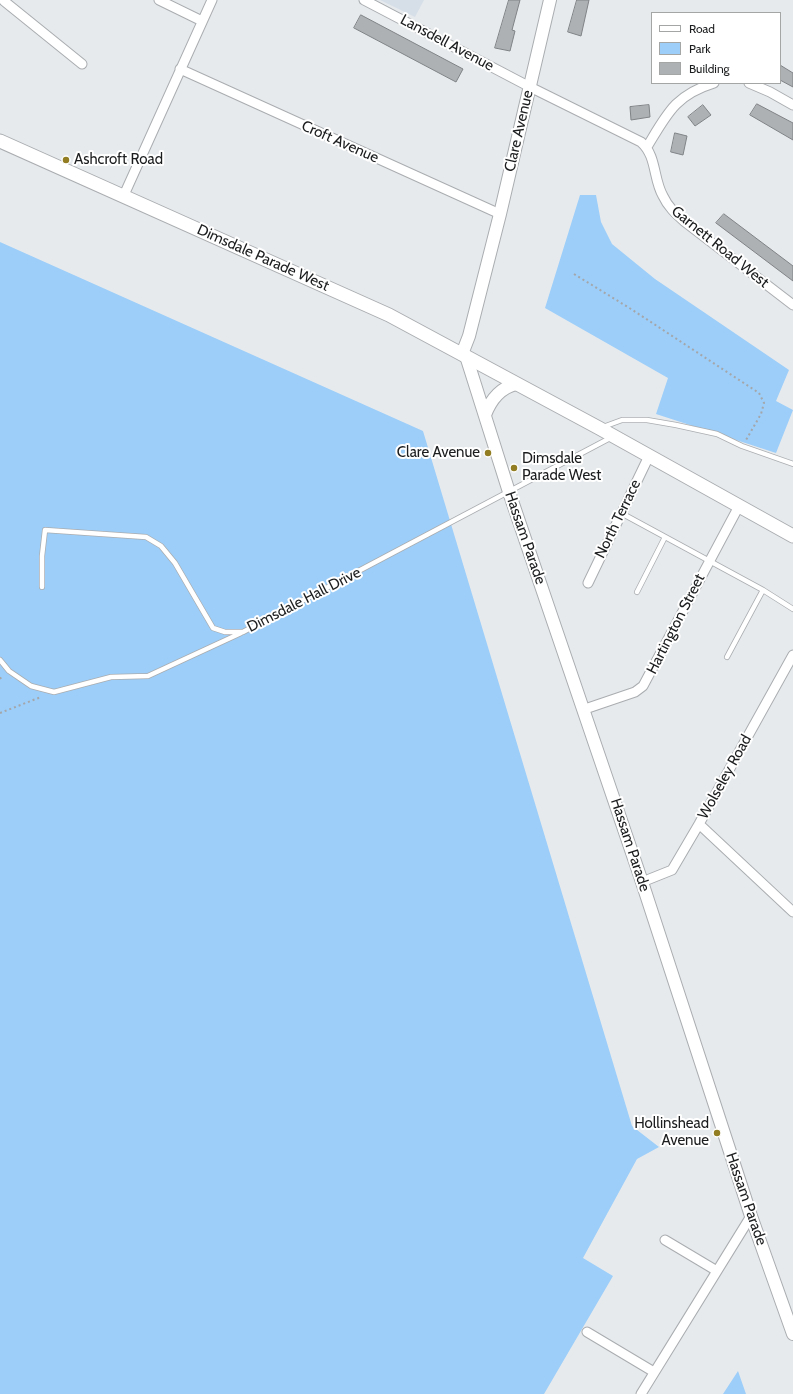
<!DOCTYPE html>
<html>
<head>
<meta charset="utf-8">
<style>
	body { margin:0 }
	#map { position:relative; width:793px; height:1394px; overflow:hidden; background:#e7eaed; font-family:Cabin,sans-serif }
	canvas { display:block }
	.legend { position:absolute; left:651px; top:12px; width:130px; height:72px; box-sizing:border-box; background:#fff; border:1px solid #a4a5a5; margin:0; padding:5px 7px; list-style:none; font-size:12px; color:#1c1d1e }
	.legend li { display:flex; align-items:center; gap:8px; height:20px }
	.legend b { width:20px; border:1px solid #a4a5a5 }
</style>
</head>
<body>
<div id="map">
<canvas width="793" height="1394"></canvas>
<ul class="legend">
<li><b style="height:5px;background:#fff"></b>Road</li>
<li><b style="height:11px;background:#9ccef9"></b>Park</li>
<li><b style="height:11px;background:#aeb1b4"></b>Building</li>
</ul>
</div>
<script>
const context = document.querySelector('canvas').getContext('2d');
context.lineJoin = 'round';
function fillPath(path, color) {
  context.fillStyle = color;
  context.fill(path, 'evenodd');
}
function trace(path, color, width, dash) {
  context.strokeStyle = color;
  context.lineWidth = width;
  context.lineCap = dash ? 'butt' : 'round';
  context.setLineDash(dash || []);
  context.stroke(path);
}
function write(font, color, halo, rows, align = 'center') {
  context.font = font + ' Cabin,sans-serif';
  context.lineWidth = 4;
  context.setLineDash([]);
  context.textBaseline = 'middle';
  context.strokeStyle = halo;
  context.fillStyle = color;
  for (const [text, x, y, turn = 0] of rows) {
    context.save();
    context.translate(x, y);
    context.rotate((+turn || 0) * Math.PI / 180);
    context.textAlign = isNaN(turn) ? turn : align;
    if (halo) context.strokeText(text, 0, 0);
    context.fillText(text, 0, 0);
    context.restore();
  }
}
fillPath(new Path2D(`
	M 380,0 L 424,0 L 415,17 Z`), '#d6dfe8');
fillPath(new Path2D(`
	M 580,195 L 596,195 L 601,222 L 612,244 L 655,279 L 789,370 L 776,401 L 793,410 L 776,453 L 656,414 L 668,378 L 545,308 Z
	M 0,242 L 423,431 L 632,1126 L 659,1147 L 637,1159 L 583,1258 L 613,1276 L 544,1394 L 0,1394 Z
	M 738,1371 L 746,1394 L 723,1394 Z`), '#9ccef9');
const building = new Path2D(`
	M 509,0 L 520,0 L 512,30 L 515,31 L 510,51 L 495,48 Z
	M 577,0 L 589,0 L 581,36 L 568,32 Z
	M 361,15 L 463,69 L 456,82 L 354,28 Z
	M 780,65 L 793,73 L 793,87 L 780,80 Z
	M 757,104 L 793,123 L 793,140 L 750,115 Z
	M 649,105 L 650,117 L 631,120 L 630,107 Z
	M 703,105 L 711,115 L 695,126 L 688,117 Z
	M 675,133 L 687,136 L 683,155 L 671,152 Z
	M 724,214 L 793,266 L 793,281 L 716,223 Z`);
fillPath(building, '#aeb1b4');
trace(building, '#808386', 1);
const service = new Path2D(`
	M 603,427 L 622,420 L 647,420 L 676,425 L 717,434 L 742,446 L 793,464
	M 621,513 L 763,590 L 793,609
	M 42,587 L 42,556 L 45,530 L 146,537 L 161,546 L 175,563 L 213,628 L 225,632 L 243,632 L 612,437
	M 637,592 L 665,537
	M 727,657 L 763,590
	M 0,660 L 9,671 L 31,686 L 54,692 L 111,677 L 148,676 L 241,633`);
const minor = new Path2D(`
	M 159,0 L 202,21
	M 364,0 L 530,87 L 641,142 C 657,156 653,179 663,196 C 668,207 676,214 685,222 L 793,305
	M 4,1 L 82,64
	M 180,69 L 500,214
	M 749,83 L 770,92 L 793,105
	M 647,147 C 667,114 675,95 714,83
	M 124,195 L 212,0
	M 588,583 L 649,456
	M 585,709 L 635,692 L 643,686 L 739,506
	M 699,824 L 793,912
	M 642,882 L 672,870 L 699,824 L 793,655
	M 665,1240 L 717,1271
	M 587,1332 L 654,1372
	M 641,1394 L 751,1216`);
const tertiary = new Path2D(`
	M 462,354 L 469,336 L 500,214 L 550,0
	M 466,356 L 509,492 L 642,882 L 751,1216 L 793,1334
	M 485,415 C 491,399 500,388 516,384`);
const secondary = new Path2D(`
	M 0,141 L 389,315 L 599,428 L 793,536`);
trace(service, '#aaadb0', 6);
trace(minor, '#aaadb0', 11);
trace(tertiary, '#aaadb0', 14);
trace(secondary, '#aaadb0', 15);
trace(new Path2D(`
	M 574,274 L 631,309 L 759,393 L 764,403 L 761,414 L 746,440
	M 0,679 L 3,675
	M 0,713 L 41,697`), '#a4a6a9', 2, [2, 3]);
trace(service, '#fff', 4.5);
trace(minor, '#fff', 9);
trace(tertiary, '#fff', 12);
trace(secondary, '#fff', 13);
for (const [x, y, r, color] of [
	[66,160,4,"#927d23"],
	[488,453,4,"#927d23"],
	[514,468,4,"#927d23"],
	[717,1133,4,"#927d23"]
]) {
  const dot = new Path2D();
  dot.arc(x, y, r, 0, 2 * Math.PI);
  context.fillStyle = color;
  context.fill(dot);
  trace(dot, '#fff', 1.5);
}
write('15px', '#1c1d1e', '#fff', [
	["Lansdell Avenue",447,43,28],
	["Clare Avenue",519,131,-77],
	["Croft Avenue",340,142,24],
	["Garnett Road West",720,247,39],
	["Dimsdale Parade West",263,258,24],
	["North Terrace",618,519,-64],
	["Hassam Parade",525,538,71],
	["Dimsdale Hall Drive",304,600,-27],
	["Hartington Street",676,624,-63],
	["Wolseley Road",725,777,-61],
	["Hassam Parade",630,845,72],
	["Hassam Parade",746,1199,71]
]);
write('15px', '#1c1d1e', '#fff', [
	["Ashcroft Road",74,160],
	["Clare Avenue",480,453,"right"],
	["Dimsdale",522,459],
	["Parade West",522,476],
	["Hollinshead",709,1124,"right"],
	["Avenue",709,1141,"right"]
], 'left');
</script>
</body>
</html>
